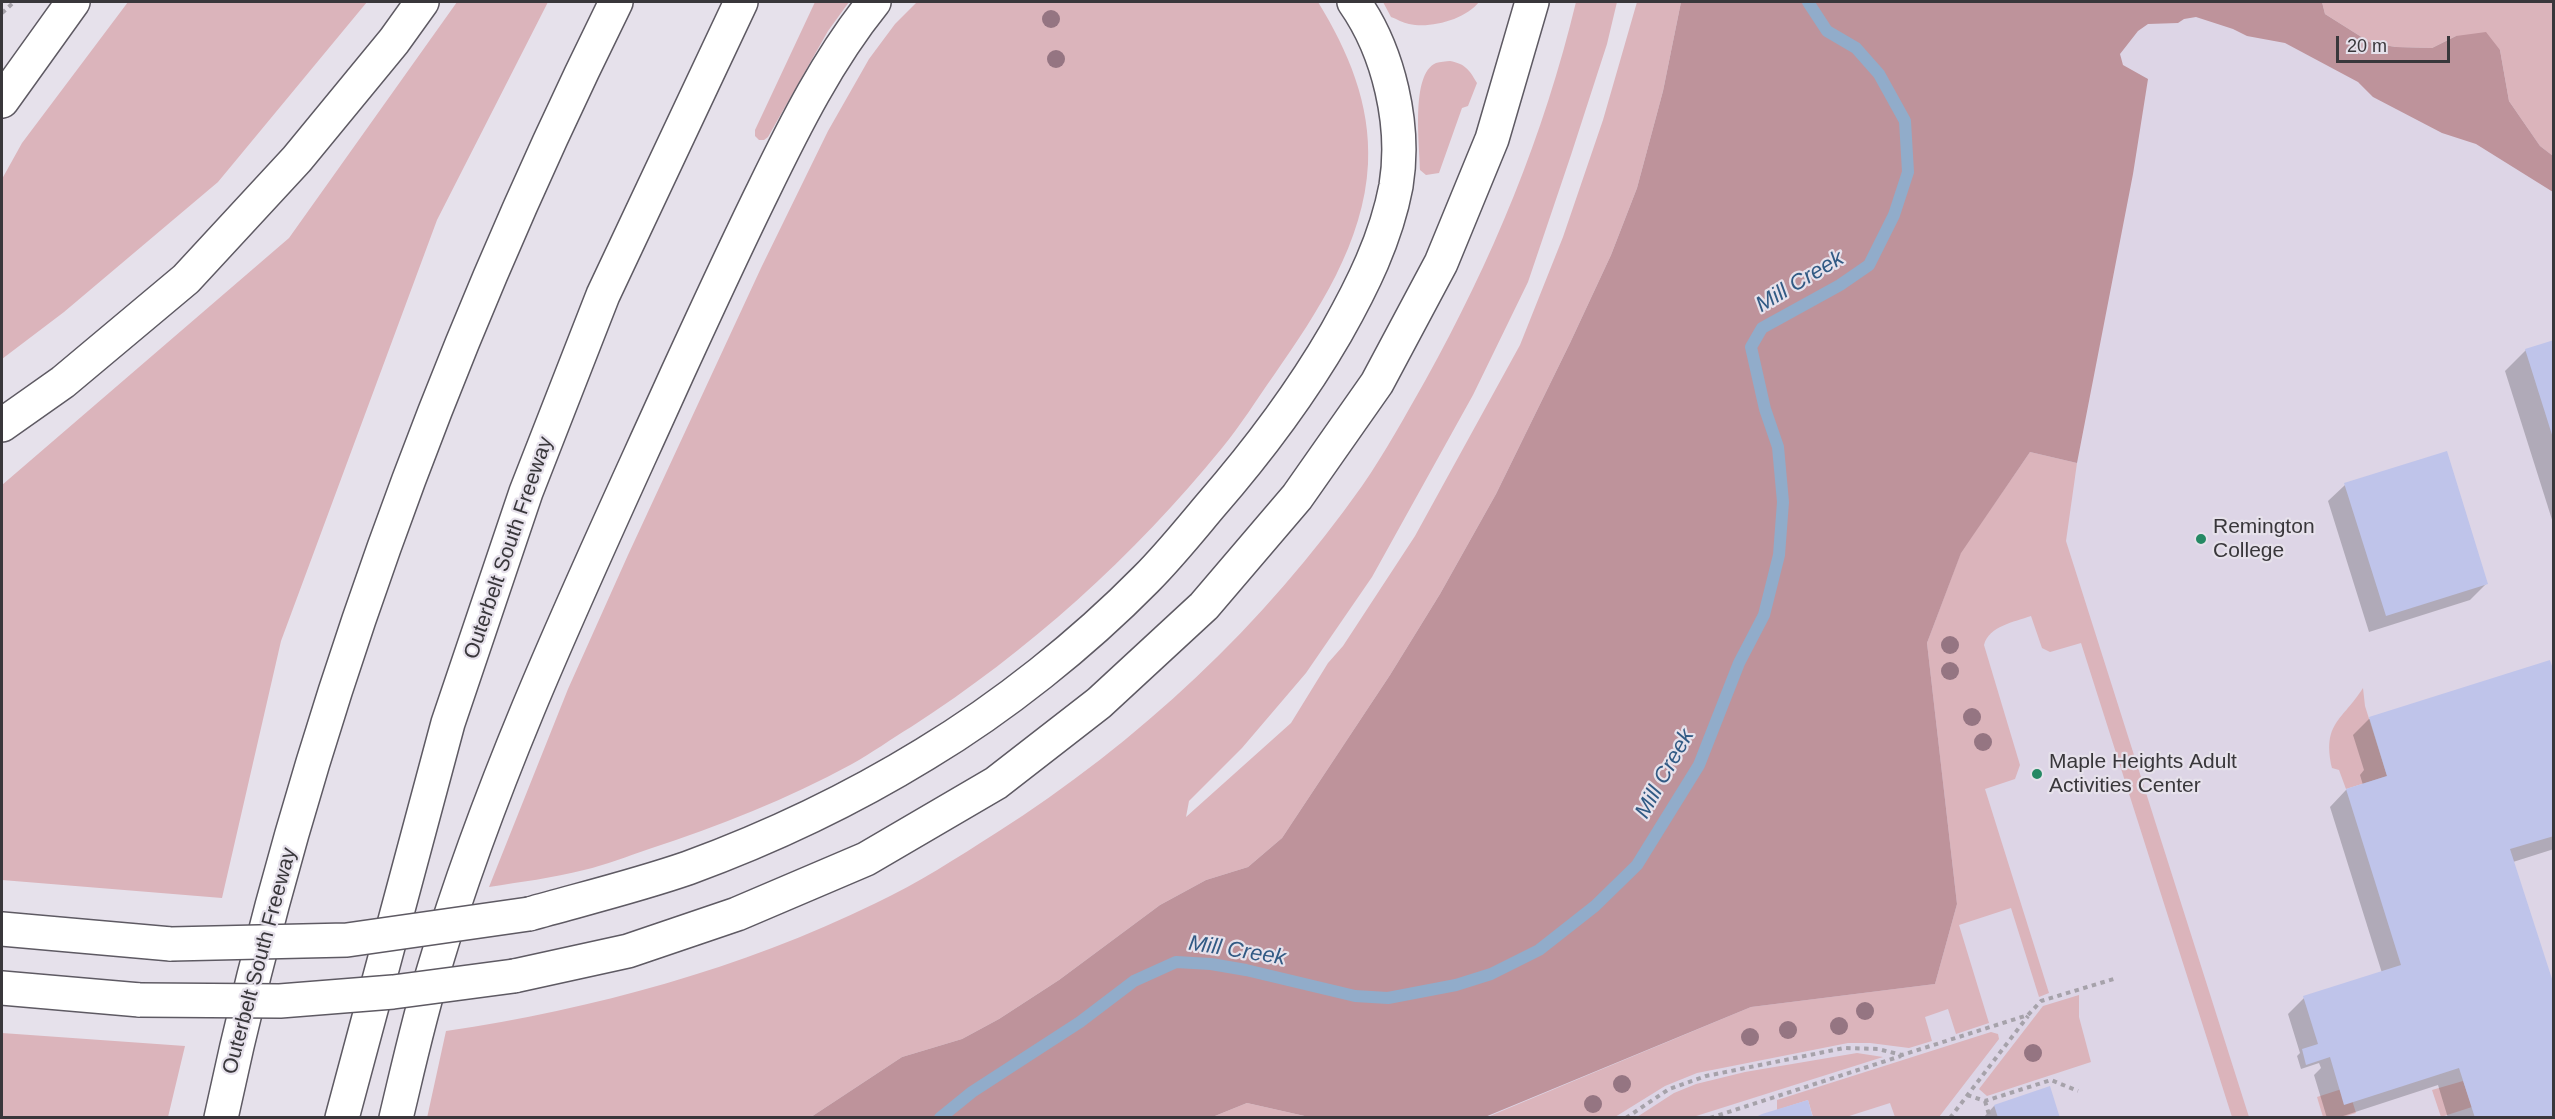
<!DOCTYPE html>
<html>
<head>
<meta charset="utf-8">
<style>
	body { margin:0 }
	#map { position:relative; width:2555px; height:1119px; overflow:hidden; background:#e6e1eb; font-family:Helvetica,sans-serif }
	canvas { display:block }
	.frame { position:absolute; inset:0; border:3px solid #39373b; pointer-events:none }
	.scale { position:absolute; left:2336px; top:36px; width:114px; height:27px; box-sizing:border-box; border:3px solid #39373b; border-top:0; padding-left:8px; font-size:18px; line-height:21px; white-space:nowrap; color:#39373b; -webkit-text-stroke:4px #e6e1eb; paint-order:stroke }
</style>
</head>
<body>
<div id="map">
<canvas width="2555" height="1119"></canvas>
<div class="frame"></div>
<div class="scale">20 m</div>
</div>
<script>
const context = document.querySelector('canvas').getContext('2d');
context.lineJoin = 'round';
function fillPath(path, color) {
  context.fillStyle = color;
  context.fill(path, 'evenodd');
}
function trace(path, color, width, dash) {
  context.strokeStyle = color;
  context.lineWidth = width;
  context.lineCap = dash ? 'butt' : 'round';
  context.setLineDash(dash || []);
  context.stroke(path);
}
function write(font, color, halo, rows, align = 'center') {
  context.font = font + ' Helvetica,sans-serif';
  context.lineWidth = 4.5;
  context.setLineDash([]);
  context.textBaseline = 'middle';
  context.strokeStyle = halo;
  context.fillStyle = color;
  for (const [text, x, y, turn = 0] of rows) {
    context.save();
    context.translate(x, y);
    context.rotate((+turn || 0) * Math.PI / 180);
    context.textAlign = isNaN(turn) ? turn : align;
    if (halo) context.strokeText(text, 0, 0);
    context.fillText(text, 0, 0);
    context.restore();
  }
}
fillPath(new Path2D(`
	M 2116,2 L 2271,2 L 2553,141 L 2553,1117 L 1485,1118 L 1927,643 Z`), '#ddd5e6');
fillPath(new Path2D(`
	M 128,2 L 367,2 L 218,182 L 64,312 L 2,359 L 2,179 L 22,143 Z
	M 457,2 L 548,2 L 437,220 L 281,641 L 222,898 L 2,880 L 2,485 L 289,238 Z
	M 815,2 L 849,2 L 828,31 L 768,137 L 764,140 L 759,140 L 755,136 L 755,130 Z
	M 917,2 L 1318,2 C 1348,51 1371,104 1368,164 C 1364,242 1318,312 1274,375 C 1257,399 1241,425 1222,448 C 1133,557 1029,651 911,727 C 891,739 872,753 852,764 C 788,799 719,826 649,849 C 628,856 606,865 584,870 C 553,878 520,882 489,887 L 568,689 L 628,555 L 761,268 L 828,131 L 869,59 L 895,24 Z
	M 1383,2 L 1479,2 C 1466,19 1431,29 1409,24 C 1403,23 1397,19 1391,17 Z
	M 1576,2 L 1617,2 L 1607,44 L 1571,155 L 1528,282 L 1473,395 L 1372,577 L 1306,673 L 1242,748 L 1189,801 L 1186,817 L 1291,723 L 1328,663 L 1343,646 L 1415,536 L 1520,345 L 1563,237 L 1603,120 L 1637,2 L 1681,2 L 1663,91 L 1637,188 L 1611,255 L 1570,343 L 1496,494 L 1440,594 L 1390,675 L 1282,838 L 1248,867 L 1206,880 L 1160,905 L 1059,980 L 999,1019 L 962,1039 L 902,1057 L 811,1117 L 427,1118 L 446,1031 C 594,1009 741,969 876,903 C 918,883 957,858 996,833 C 1139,742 1264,625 1362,486 C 1385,453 1405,416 1425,381 C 1492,261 1544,135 1576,2 Z
	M 2322,2 L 2553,2 L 2553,156 L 2540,146 L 2509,101 L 2500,50 L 2456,36 L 2432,48 L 2396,47 L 2371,43 L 2325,14 Z
	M 1450,61 C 1465,64 1469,69 1477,83 L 1468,106 L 1462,108 L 1439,173 L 1426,175 L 1420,170 C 1420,147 1410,74 1436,63 C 1440,62 1446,61 1450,61 Z
	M 2030,452 L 2077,463 L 2066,541 L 2249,1117 L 2232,1117 L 2081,643 L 2050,652 L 2042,648 L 2031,616 C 2014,622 1989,626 1984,645 L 2020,765 L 2015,779 L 1985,789 L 2049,993 L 2039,997 L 2011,908 L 1959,925 L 1989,1023 L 1956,1034 L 1948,1009 L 1925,1017 L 1932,1041 L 1909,1048 L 1870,1043 L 1848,1043 L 1697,1073 L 1665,1086 L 1615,1117 L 1485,1118 L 1751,1007 L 1935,984 L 1957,904 L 1927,643 L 1961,552 Z
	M 2363,688 L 2365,706 L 2387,776 L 2346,789 L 2339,770 L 2332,768 C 2322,723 2342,721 2363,688 Z
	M 2079,995 L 2079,1017 L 2091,1062 L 1987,1096 L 1979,1089 L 2043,1006 Z
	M 1991,1032 L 1998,1034 L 1999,1039 L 1939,1117 L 1895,1117 L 1890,1103 L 1846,1117 L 1813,1117 L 1808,1100 L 1777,1110 L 1777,1100 Z
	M 2,1033 L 185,1046 L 168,1117 L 2,1117 Z
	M 1857,1053 L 1883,1057 L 1693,1117 L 1637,1117 L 1674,1093 L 1696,1084 L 1745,1072 Z
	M 2463,1081 L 2472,1107 L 2441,1117 L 2432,1090 Z
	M 2348,1087 L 2356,1113 L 2343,1117 L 2323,1117 L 2317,1097 Z
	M 1247,1103 L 1309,1117 L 1210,1118 Z`), '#dbb4bb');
fillPath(new Path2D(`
	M 1681,2 L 2322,2 L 2325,14 L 2371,43 L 2396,47 L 2432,48 L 2456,36 L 2486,32 L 2500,50 L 2509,101 L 2540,146 L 2553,156 L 2553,192 L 2476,144 L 2442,133 L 2373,97 L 2358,82 L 2285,43 L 2247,36 L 2233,29 L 2196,17 L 2184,19 L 2178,23 L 2148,24 L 2138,31 L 2120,54 L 2123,65 L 2148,79 L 2133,174 L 2077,463 L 2030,452 L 1961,553 L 1927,643 L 1957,904 L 1935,984 L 1751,1007 L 1485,1117 L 1309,1117 L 1247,1103 L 1210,1118 L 811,1117 L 902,1057 L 962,1039 L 999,1019 L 1059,980 L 1160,905 L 1206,880 L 1248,867 L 1282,838 L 1390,675 L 1440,594 L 1496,494 L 1570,343 L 1611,255 L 1637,188 L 1663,91 Z`), '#be939b');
fillPath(new Path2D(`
	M 2554,341 L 2554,526 L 2505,371 L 2526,350 Z
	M 2345,485 L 2487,583 L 2470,600 L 2369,632 L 2328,501 Z
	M 2549,662 L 2554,677 L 2554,849 L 2513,862 L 2554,1118 L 2448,1118 L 2438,1085 L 2337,1118 L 2327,1118 L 2314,1075 L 2321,1068 L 2319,1063 L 2301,1069 L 2297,1056 L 2300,1053 L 2288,1014 L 2304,998 L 2382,973 L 2330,807 L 2346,790 L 2363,785 L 2360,775 L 2364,770 L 2353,735 L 2369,719 Z
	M 1994,1106 L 2058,1118 L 1983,1118 Z`), '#0003');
trace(new Path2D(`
	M 940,1118 L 972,1092 L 1080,1022 L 1134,981 L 1176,962 L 1211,964 L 1246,970 L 1355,996 L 1388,998 L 1456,985 L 1491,974 L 1539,950 L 1595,906 L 1637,865 L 1699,765 L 1739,663 L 1764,615 L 1779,555 L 1783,502 L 1778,447 L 1765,409 L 1751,347 L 1762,328 L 1840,285 L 1869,265 L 1894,215 L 1908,172 L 1905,121 L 1879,74 L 1856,48 L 1827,31 L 1808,2`), '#91acca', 12);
fillPath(new Path2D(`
	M 2554,340 L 2554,437 L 2553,438 L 2525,349 Z
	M 2447,451 L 2488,584 L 2386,616 L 2344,483 Z
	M 2550,660 L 2554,672 L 2554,836 L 2510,849 L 2554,985 L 2554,1118 L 2475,1118 L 2459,1068 L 2344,1105 L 2330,1057 L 2306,1065 L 2302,1049 L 2318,1044 L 2303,996 L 2401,965 L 2346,789 L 2387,776 L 2369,717 Z
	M 2050,1086 L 2060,1118 L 1998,1118 L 1994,1105 Z
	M 1808,1100 L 1813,1118 L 1754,1118 L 1762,1114 Z`), '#bfc4ea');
const minor = new Path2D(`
	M 2,101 L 73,2`);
const highway = new Path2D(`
	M 2,425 L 63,382 L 186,279 L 297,159 L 394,41 L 422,2
	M 529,914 C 582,899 636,886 688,868 C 770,838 850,800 925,754 C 1003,707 1082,644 1146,579 C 1169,556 1189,531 1210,506 C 1257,452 1300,395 1336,333 C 1362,287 1386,239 1396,186 C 1406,125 1389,52 1354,2
	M 2,929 L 171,944
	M 514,976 L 628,951 L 737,914 L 866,859 L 996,783 L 1099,703 L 1204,606 L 1297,497 L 1377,383 L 1441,263 L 1492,139 L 1532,2
	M 2,988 L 140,1000
	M 221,1118 C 303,733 442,354 616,2
	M 342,1118 L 448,723 L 526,492 L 603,295 L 741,2
	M 396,1118 C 408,1068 419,1018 434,969 C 495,764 589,569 677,374 C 705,313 733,252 763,191 C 795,125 828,59 874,2`);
trace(minor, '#5e5a63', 36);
trace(highway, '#5e5a63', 36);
trace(new Path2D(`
	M 2,13 L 14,2
	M 1967,1095 L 1985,1101 L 2051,1080 L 2078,1091
	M 1985,1101 L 1990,1118
	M 1626,1118 L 1669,1089 L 1706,1076 L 1844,1048 L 1878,1049 L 1902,1055 L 2028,1015 L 2041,1001 L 2117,978
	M 1710,1118 L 1901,1056
	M 1950,1118 L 2028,1016`), '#a6a2aa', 4, [4.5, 4.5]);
trace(minor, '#fff', 33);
trace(highway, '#fff', 33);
const highwayBridge = new Path2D(`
	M 171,944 L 347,940 L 529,914
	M 140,1000 L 280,1001 L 393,992 L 514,976`);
trace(highwayBridge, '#5e5a63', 36, []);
trace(highwayBridge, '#fff', 33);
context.fillStyle = '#957582';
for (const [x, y] of [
	[1051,19],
	[1056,59],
	[1950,645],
	[1950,671],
	[1972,717],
	[1983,742],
	[1865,1011],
	[1839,1026],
	[1788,1030],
	[1750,1037],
	[2033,1053],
	[1622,1084],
	[1593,1104]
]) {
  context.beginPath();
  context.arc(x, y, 9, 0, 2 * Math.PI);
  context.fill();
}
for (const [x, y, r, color] of [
	[2201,539,6,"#258964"],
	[2037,774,6,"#258964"]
]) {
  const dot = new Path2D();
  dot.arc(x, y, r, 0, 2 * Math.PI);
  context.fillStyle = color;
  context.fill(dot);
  trace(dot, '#e6e1eb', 2);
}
write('21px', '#39373b', '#e6e1eb', [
	["Remington",2213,527],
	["College",2213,551],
	["Maple Heights Adult",2049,762],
	["Activities Center",2049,786]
], 'left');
write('21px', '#39373b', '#e6e1eb', [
	["Outerbelt South Freeway",509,548,-71],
	["Outerbelt South Freeway",260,961,-75]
]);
write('italic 22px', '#315a84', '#e6e1eb', [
	["Mill Creek",1800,282,-31],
	["Mill Creek",1665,774,-61],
	["Mill Creek",1237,951,9]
]);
</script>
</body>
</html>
